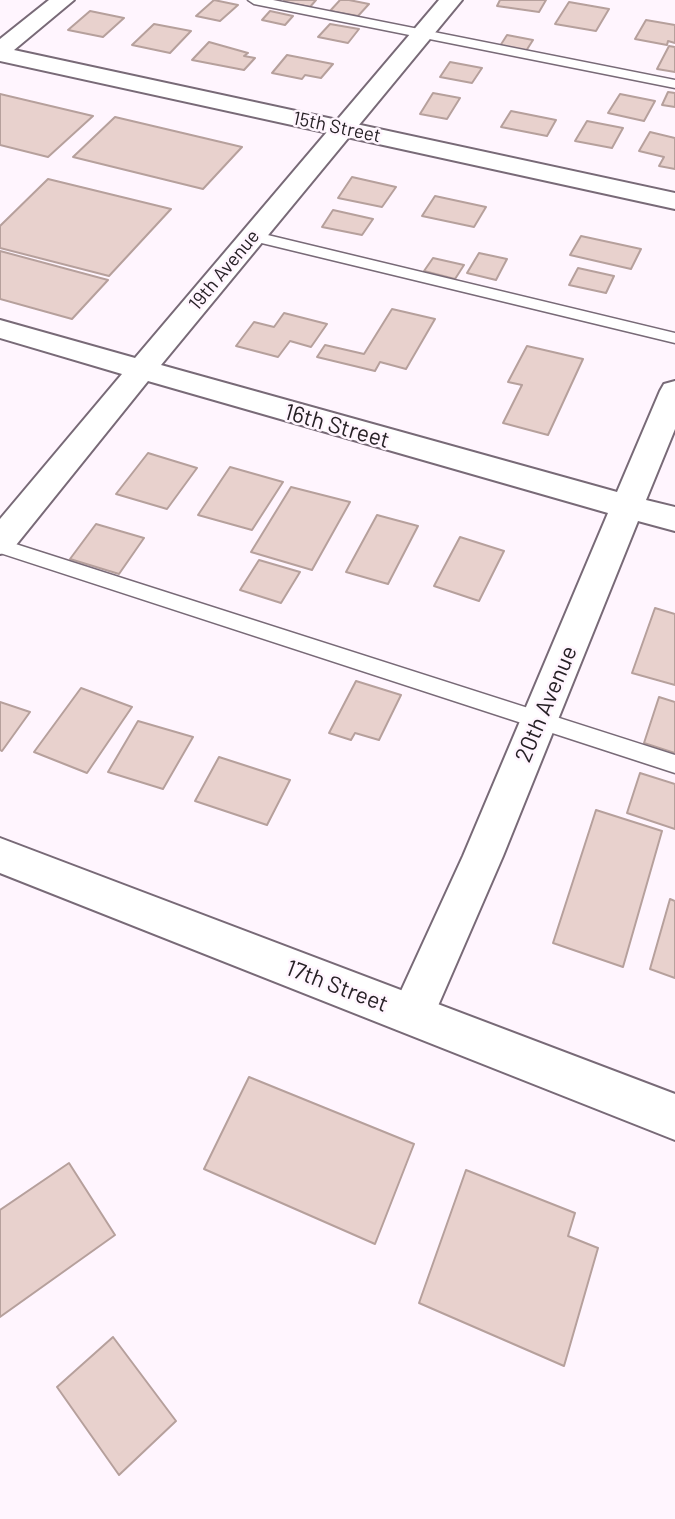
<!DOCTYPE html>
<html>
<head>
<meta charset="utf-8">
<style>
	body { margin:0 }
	canvas { display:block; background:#fff5fe }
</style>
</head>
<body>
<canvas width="675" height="1519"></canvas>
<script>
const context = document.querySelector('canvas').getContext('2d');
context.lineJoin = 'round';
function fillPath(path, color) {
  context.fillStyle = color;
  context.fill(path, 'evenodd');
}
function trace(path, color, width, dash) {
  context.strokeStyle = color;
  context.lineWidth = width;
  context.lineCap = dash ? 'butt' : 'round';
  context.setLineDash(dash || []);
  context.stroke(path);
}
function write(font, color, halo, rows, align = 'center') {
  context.font = font + ' Barlow,sans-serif';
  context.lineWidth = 5;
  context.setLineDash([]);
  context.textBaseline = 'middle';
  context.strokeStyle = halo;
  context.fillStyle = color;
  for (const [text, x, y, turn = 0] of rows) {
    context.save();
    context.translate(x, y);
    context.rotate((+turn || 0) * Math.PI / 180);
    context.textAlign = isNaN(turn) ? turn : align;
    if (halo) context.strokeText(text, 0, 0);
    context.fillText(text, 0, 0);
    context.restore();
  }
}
const building = new Path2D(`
	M 214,0 L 238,5 L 220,21 L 196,16 Z
	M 285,0 L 316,0 L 310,7 L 283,2 Z
	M 340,0 L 349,0 L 369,4 L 358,16 L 330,11 Z
	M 500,0 L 546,0 L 539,12 L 497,6 Z
	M 569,2 L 609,9 L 596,31 L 555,24 Z
	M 90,11 L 124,18 L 103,37 L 68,30 Z
	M 270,11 L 293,16 L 285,25 L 262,20 Z
	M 646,20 L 675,25 L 675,43 L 668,41 L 667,45 L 635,39 Z
	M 154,24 L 191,31 L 170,53 L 132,45 Z
	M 330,24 L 359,29 L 348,43 L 318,37 Z
	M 507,35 L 533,40 L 526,51 L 500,46 Z
	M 209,42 L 248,53 L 244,56 L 255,58 L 244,70 L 192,60 Z
	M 669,46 L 675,47 L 675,72 L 657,69 Z
	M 287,55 L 333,64 L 321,78 L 305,75 L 302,79 L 272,73 Z
	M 450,62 L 482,68 L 472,83 L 440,77 Z
	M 668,92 L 675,93 L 675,107 L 662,105 Z
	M 433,93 L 460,98 L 447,119 L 420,114 Z
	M 0,94 L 93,116 L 48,157 L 0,145 Z
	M 620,94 L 655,101 L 644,121 L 608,113 Z
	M 511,111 L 556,120 L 547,136 L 501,127 Z
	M 115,117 L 242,147 L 203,189 L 73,157 Z
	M 587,121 L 623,128 L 612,148 L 575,141 Z
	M 650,132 L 675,138 L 675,169 L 659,166 L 664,157 L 639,151 Z
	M 352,177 L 396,187 L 382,207 L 338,198 Z
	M 48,179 L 171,209 L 109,276 L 0,248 L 0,226 Z
	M 435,196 L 486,207 L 474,227 L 422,216 Z
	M 333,210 L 373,219 L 362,235 L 322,227 Z
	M 581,236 L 641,249 L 631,269 L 570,255 Z
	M 0,251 L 108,280 L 72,319 L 0,299 Z
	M 479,253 L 507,259 L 496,280 L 467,273 Z
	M 433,258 L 464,265 L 455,279 L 424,271 Z
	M 578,268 L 614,276 L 606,293 L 569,285 Z
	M 392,309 L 435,319 L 406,369 L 380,362 L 375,371 L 317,357 L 325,345 L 364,354 Z
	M 284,313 L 327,324 L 311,347 L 290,341 L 278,357 L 236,346 L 254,322 L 274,327 Z
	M 527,346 L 583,359 L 548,435 L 503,423 L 522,385 L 508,382 Z
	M 148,453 L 197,468 L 167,509 L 116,494 Z
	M 230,467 L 283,482 L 252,530 L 198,515 Z
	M 291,487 L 350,502 L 312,570 L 251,552 Z
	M 377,515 L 418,526 L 388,584 L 346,572 Z
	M 96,524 L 144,538 L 119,574 L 70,559 Z
	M 460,537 L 504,551 L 479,601 L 434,586 Z
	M 259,560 L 300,572 L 281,603 L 240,590 Z
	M 655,608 L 675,614 L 675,685 L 632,673 Z
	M 356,681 L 401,695 L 379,740 L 355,733 L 351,740 L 329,733 Z
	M 81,688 L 132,707 L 87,773 L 34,752 Z
	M 659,697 L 675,702 L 675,753 L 644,743 Z
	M 0,702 L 30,712 L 2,751 L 0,750 Z
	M 138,721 L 193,737 L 163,789 L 108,772 Z
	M 219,757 L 290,780 L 267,825 L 195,801 Z
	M 640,773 L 675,784 L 675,829 L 627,813 Z
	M 596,810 L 662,831 L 623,967 L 553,943 Z
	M 670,899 L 675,901 L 675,978 L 650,969 Z
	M 249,1077 L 414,1144 L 375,1244 L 204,1169 Z
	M 69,1163 L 115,1235 L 0,1317 L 0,1210 Z
	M 466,1170 L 575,1213 L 568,1236 L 598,1248 L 564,1366 L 419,1303 Z
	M 113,1337 L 176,1421 L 119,1475 L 57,1387 Z`);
fillPath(building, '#e8d1cd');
trace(building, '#b6a09c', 2);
const service = new Path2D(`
	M 248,0 L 273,0 L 675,80 L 675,88 L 254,4 Z
	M 251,231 L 675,333 L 675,343 L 245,239 L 243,236 Z
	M 0,539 L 675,755 L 675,773 L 0,553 Z`);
const minor = new Path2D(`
	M 439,0 L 462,0 L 161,365 L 617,492 L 660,391 L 664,384 L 675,381 L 675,429 L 646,500 L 675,507 L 675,531 L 638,521 L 503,856 L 434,1015 L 428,1029 L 412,1035 L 396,1029 L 390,1015 L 463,856 L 608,513 L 148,381 L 12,550 L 0,554 L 0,519 L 122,374 L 0,338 L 0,320 L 135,358 Z`);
const tertiary = new Path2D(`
	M 0,47 L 675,193 L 675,209 L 0,61 Z`);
const secondary = new Path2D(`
	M 49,0 L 74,0 L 8,55 L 0,57 L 0,39 Z
	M 0,838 L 675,1094 L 675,1140 L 0,873 Z`);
trace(service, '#786a77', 3);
trace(minor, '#786a77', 4);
trace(tertiary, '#786a77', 4);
trace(secondary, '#786a77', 4);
fillPath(service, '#fff');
fillPath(minor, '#fff');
fillPath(tertiary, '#fff');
fillPath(secondary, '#fff');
write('19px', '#272126', '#fff5fe', [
	["15th Street",337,127,12],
	["19th Avenue",224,270,-50]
]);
write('23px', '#272126', '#fff5fe', [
	["16th Street",337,426,16],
	["20th Avenue",546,704,-67],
	["17th Street",337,986,21]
]);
</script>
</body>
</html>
